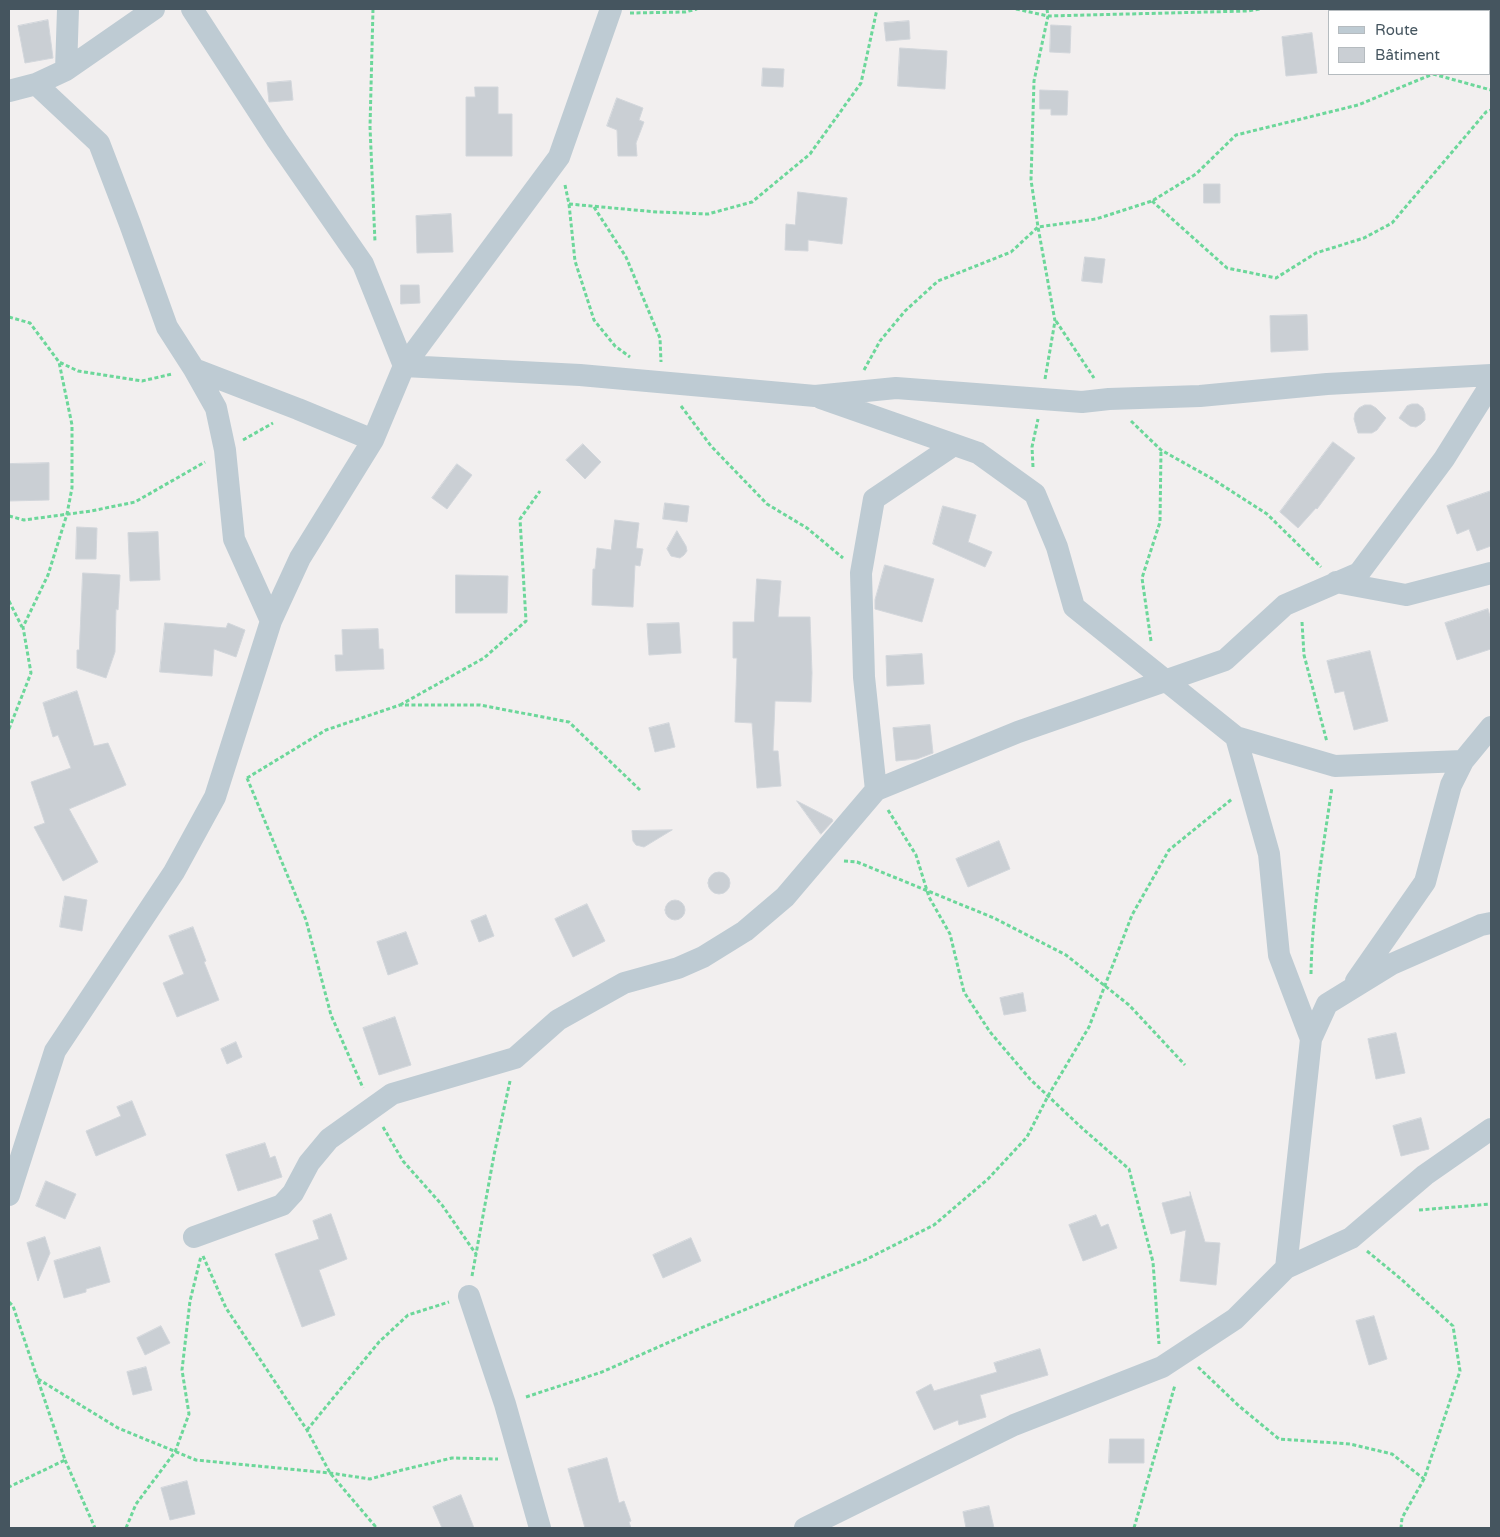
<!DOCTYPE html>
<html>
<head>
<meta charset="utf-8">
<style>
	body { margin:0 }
	#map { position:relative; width:1500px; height:1537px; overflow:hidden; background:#f2efef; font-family:"Varela Round",sans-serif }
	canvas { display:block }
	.frame { position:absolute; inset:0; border:10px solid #45555f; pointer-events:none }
	.legend { position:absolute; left:1328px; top:10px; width:162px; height:65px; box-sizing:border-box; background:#fff; border:1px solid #b5bbbf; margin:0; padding:6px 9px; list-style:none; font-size:15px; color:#45555f }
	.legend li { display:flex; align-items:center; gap:10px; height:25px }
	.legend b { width:25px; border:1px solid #b5bbbf }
</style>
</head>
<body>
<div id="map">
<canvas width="1500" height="1537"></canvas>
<div class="frame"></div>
<ul class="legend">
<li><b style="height:6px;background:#becbd3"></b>Route</li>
<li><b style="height:14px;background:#cacfd4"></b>Bâtiment</li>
</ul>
</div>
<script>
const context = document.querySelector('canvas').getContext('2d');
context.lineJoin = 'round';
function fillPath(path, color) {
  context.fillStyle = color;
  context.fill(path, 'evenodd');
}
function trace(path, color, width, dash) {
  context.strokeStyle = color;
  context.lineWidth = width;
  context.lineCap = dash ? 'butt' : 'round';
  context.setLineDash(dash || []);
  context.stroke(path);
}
const building = new Path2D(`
	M 48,20 L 53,58 L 25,63 L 18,26 Z
	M 909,21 L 910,39 L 886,41 L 884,23 Z
	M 1051,25 L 1071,26 L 1070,53 L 1050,52 Z
	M 1312,33 L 1317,73 L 1286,76 L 1282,37 Z
	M 900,48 L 947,51 L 945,89 L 898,86 Z
	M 763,68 L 784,69 L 783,87 L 762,86 Z
	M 291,81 L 293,100 L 269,102 L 267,83 Z
	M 475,87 L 498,87 L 498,114 L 512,114 L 512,156 L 466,156 L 466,97 L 475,97 Z
	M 1040,90 L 1068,91 L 1067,115 L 1051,115 L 1051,109 L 1040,109 Z
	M 617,98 L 643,108 L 639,120 L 644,122 L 636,143 L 637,156 L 618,156 L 617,130 L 607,126 Z
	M 1204,184 L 1220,184 L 1220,203 L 1204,203 Z
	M 798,192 L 847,198 L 842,244 L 808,240 L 808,251 L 785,250 L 786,224 L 795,225 Z
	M 451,214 L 453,252 L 417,253 L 416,216 Z
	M 1085,257 L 1105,259 L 1102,283 L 1082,281 Z
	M 401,285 L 419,285 L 420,303 L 401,304 Z
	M 1307,315 L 1308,350 L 1271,352 L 1270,316 Z
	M 1412,404 L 1418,404 L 1423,408 L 1425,414 L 1425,420 L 1421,424 L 1416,427 L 1410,426 L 1399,418 L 1407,406 Z
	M 1365,405 L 1371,405 L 1376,408 L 1386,418 L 1377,430 L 1372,433 L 1358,433 L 1354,419 L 1355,413 L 1359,408 Z
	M 1333,442 L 1355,458 L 1317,509 L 1316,508 L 1298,528 L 1280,512 Z
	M 583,444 L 601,462 L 585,479 L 566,460 Z
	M 49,463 L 49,500 L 9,501 L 9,464 Z
	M 457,464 L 472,475 L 447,509 L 432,498 Z
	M 1491,491 L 1491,546 L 1477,551 L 1469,529 L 1457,534 L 1447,506 Z
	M 665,503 L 689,506 L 687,522 L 663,519 Z
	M 943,506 L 976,515 L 968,542 L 992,552 L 985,567 L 933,544 Z
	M 615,520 L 639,523 L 636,548 L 643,549 L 640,566 L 635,565 L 633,607 L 592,605 L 593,569 L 595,569 L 597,548 L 611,550 Z
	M 77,527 L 97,528 L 96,559 L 76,559 Z
	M 677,531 L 686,546 L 687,551 L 684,555 L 680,558 L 671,556 L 667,549 Z
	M 158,532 L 160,580 L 130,581 L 128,533 Z
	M 885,565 L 934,579 L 922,622 L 875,609 L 875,600 Z
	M 83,573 L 120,575 L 118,610 L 116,609 L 115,652 L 106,678 L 77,668 L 77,650 L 79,650 Z
	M 456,575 L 508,576 L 507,613 L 456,613 Z
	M 757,579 L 781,581 L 778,617 L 810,617 L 812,673 L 811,702 L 775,701 L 773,751 L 778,751 L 781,786 L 757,788 L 752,723 L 735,722 L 737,658 L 733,658 L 733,622 L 754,622 Z
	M 1488,609 L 1491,620 L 1491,649 L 1457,660 L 1445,623 Z
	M 165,623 L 226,628 L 228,623 L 245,630 L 236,657 L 214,649 L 212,676 L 160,672 Z
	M 679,623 L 681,653 L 649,655 L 647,624 Z
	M 378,629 L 379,649 L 383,649 L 384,669 L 336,671 L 335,655 L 343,655 L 342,630 Z
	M 1370,651 L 1388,721 L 1354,730 L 1344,691 L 1335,693 L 1327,661 Z
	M 922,654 L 924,684 L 887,686 L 886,656 Z
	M 77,691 L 94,746 L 108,743 L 126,785 L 69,809 L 98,862 L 63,881 L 34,827 L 45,823 L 31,782 L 71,768 L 58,735 L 53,737 L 43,703 Z
	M 669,723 L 675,747 L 655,752 L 649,728 Z
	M 930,725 L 933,753 L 917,759 L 896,761 L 893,728 Z
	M 797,801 L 832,819 L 833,821 L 821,834 Z
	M 672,830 L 644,847 L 636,845 L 633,841 L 632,831 Z
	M 999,841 L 1010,869 L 968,887 L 956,859 Z
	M708 883a11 11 0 1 1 22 0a11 11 0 1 1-22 0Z
	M 65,896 L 87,900 L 82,931 L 60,927 Z
	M665 910a10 10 0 1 1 20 0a10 10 0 1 1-20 0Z
	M 587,904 L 605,941 L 573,957 L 555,919 Z
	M 486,915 L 494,936 L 479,942 L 471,921 Z
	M 193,927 L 206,961 L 204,962 L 219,1000 L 177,1017 L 163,983 L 184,974 L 169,936 Z
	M 406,932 L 418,964 L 388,975 L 377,942 Z
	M 1023,993 L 1026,1011 L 1004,1015 L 1000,998 Z
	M 395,1017 L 411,1065 L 379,1075 L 363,1028 Z
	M 1396,1033 L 1405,1073 L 1376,1079 L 1368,1039 Z
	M 236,1042 L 242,1057 L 227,1064 L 221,1049 Z
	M 132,1101 L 146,1135 L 96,1156 L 86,1131 L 121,1116 L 117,1107 Z
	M 1421,1118 L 1429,1149 L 1401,1156 L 1393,1126 Z
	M 265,1143 L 270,1158 L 275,1156 L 282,1177 L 238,1191 L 226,1155 Z
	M 46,1181 L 76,1194 L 65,1219 L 36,1206 Z
	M 1190,1192 L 1205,1242 L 1220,1243 L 1216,1285 L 1180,1281 L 1186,1230 L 1171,1234 L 1162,1203 L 1190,1196 Z
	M 331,1214 L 347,1259 L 319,1270 L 335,1315 L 302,1327 L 275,1254 L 319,1239 L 313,1221 Z
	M 1096,1215 L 1101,1227 L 1108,1224 L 1117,1248 L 1083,1261 L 1069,1225 Z
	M 45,1237 L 50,1253 L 38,1281 L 27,1243 Z
	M 691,1238 L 701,1261 L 663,1278 L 653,1255 Z
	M 100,1247 L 110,1282 L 86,1289 L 86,1292 L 64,1298 L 54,1261 Z
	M 1374,1316 L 1387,1359 L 1369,1365 L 1356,1321 Z
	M 161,1326 L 170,1343 L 145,1355 L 137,1338 Z
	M 1040,1349 L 1048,1375 L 980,1395 L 986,1417 L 959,1425 L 958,1420 L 934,1430 L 916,1392 L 931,1384 L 934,1391 L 997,1372 L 994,1363 Z
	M 146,1367 L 152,1390 L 133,1395 L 127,1372 Z
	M 1110,1439 L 1144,1439 L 1144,1463 L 1109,1463 Z
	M 607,1458 L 619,1503 L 624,1501 L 631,1521 L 629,1522 L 631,1528 L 585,1528 L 568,1469 Z
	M 187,1481 L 195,1514 L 170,1520 L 161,1488 Z
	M 461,1495 L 474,1528 L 442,1528 L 433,1507 Z
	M 989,1506 L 994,1528 L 966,1528 L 963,1512 Z`);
fillPath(building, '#cacfd4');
trace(building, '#d2d6db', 1);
trace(new Path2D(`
	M 373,9 L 370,127 L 375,242
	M 1016,9 L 1048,16 L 1247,11 L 1260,9
	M 1370,9 L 1372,11
	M 630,13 L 685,12 L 697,9
	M 1433,74 L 1491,90
	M 565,185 L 569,204 L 575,261 L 594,320 L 615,346 L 630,357
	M 1152,201 L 1227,268 L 1276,278 L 1316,253 L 1364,238 L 1392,223 L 1486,112 L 1491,110
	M 569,204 L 657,212 L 708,214 L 752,202 L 810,154 L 861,83 L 877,9
	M 594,207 L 626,257 L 660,338 L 661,362
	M 9,317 L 30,323 L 59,362 L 78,371 L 142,381 L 172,374
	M 1056,321 L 1094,378
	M 864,370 L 880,341 L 905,311 L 938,281 L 1011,252 L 1038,227 L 1096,219 L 1152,201 L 1196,174 L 1236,135 L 1358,105 L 1433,74
	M 1045,379 L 1055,321 L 1038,227 L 1031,180 L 1034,81 L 1048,16 L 1047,9
	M 681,406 L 711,446 L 767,504 L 807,528 L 843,558
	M 1131,421 L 1161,450 L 1211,478 L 1267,514 L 1321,567
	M 243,440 L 273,423
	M 1033,467 L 1032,447 L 1038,419
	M 9,516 L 24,520 L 91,511 L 135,502 L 205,462
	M 9,601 L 22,627
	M 1302,622 L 1304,655 L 1327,742
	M 1151,641 L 1142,578 L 1160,522 L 1161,450
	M 400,705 L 484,658 L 526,621 L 520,519 L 540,491
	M 9,729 L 31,673 L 23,627 L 48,575 L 67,514 L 72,488 L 72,425 L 59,362
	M 247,778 L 306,920 L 331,1015 L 363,1088
	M 247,778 L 326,730 L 400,705 L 480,705 L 569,722 L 640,790
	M 888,810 L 916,855 L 929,897 L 950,934 L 964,992 L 990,1032 L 1030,1079 L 1083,1129 L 1129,1169 L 1153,1262 L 1159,1344
	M 844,861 L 857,862 L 994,918 L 1066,955 L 1129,1005 L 1185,1065
	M 1311,974 C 1312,912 1323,849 1332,787
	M 383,1127 L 403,1161 L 442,1205 L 476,1254
	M 1419,1210 L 1491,1204
	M 1367,1251 L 1401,1279 L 1453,1326 L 1460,1371 L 1424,1479 L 1402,1518 L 1401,1528
	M 203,1256 L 226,1308 L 307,1430 L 330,1473 L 375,1526 L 374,1528
	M 472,1276 L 494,1155 L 510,1081
	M 9,1302 L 13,1306 L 65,1460 L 9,1487
	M 1198,1367 L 1239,1406 L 1279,1439 L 1350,1444 L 1392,1454 L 1424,1479
	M 38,1379 L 118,1428 L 196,1460 L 330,1473 L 370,1479 L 402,1470 L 452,1458 L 498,1459
	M 526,1397 L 602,1372 L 701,1328 L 867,1259 L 934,1225 L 988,1179 L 1027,1137 L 1048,1096 L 1089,1027 L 1132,915 L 1169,850 L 1232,799
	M 307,1430 L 379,1342 L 408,1315 L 449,1302
	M 65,1460 L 95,1528
	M 126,1528 L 136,1504 L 175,1452 L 189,1414 L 182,1370 L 190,1301 L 201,1256
	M 1134,1528 L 1175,1385`), '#6cd79a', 3, [4, 2.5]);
trace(new Path2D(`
	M 192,9 L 277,140 L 363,264 L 404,366 L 580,375 L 815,396 L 896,388 L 1082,402 L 1109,399 L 1200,396 L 1327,384 L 1491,375
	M 66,70 L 68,9
	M 36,84 L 99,143 L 130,224 L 167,327 L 194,369 L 216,408 L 225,450 L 234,539 L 271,621
	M 9,91 L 36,84 L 66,70 L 154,9
	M 194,369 L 298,409 L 373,440
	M 821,398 L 978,453 L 1035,494 L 1057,547 L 1074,607 L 1236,737 L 1269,854 L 1279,955 L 1311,1039
	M 1336,582 L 1406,595 L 1491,573
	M 1236,737 L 1335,766 L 1463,761
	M 876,790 L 864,677 L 861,573 L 874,499 L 954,445
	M 1356,981 L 1425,882 L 1451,785 L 1463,761 L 1491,727
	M 9,1195 L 55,1051 L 174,872 L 215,797 L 271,621 L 300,558 L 373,440 L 404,366 L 559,157 L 611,9
	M 194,1237 L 282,1205 L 293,1193 L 309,1163 L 329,1139 L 392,1094 L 515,1058 L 558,1020 L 624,983 L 678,968 L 703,957 L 745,931 L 785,897 L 876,790 L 1018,732 L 1225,660 L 1285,605 L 1359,573 L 1444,459 L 1491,384
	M 1286,1268 L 1311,1039 L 1327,1004 L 1392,964 L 1481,925 L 1491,923
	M 469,1296 L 505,1404 L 540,1528
	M 805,1528 L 1014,1425 L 1162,1367 L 1235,1319 L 1286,1268 L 1351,1238 L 1425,1175 L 1491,1129`), '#becbd3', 22);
</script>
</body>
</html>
